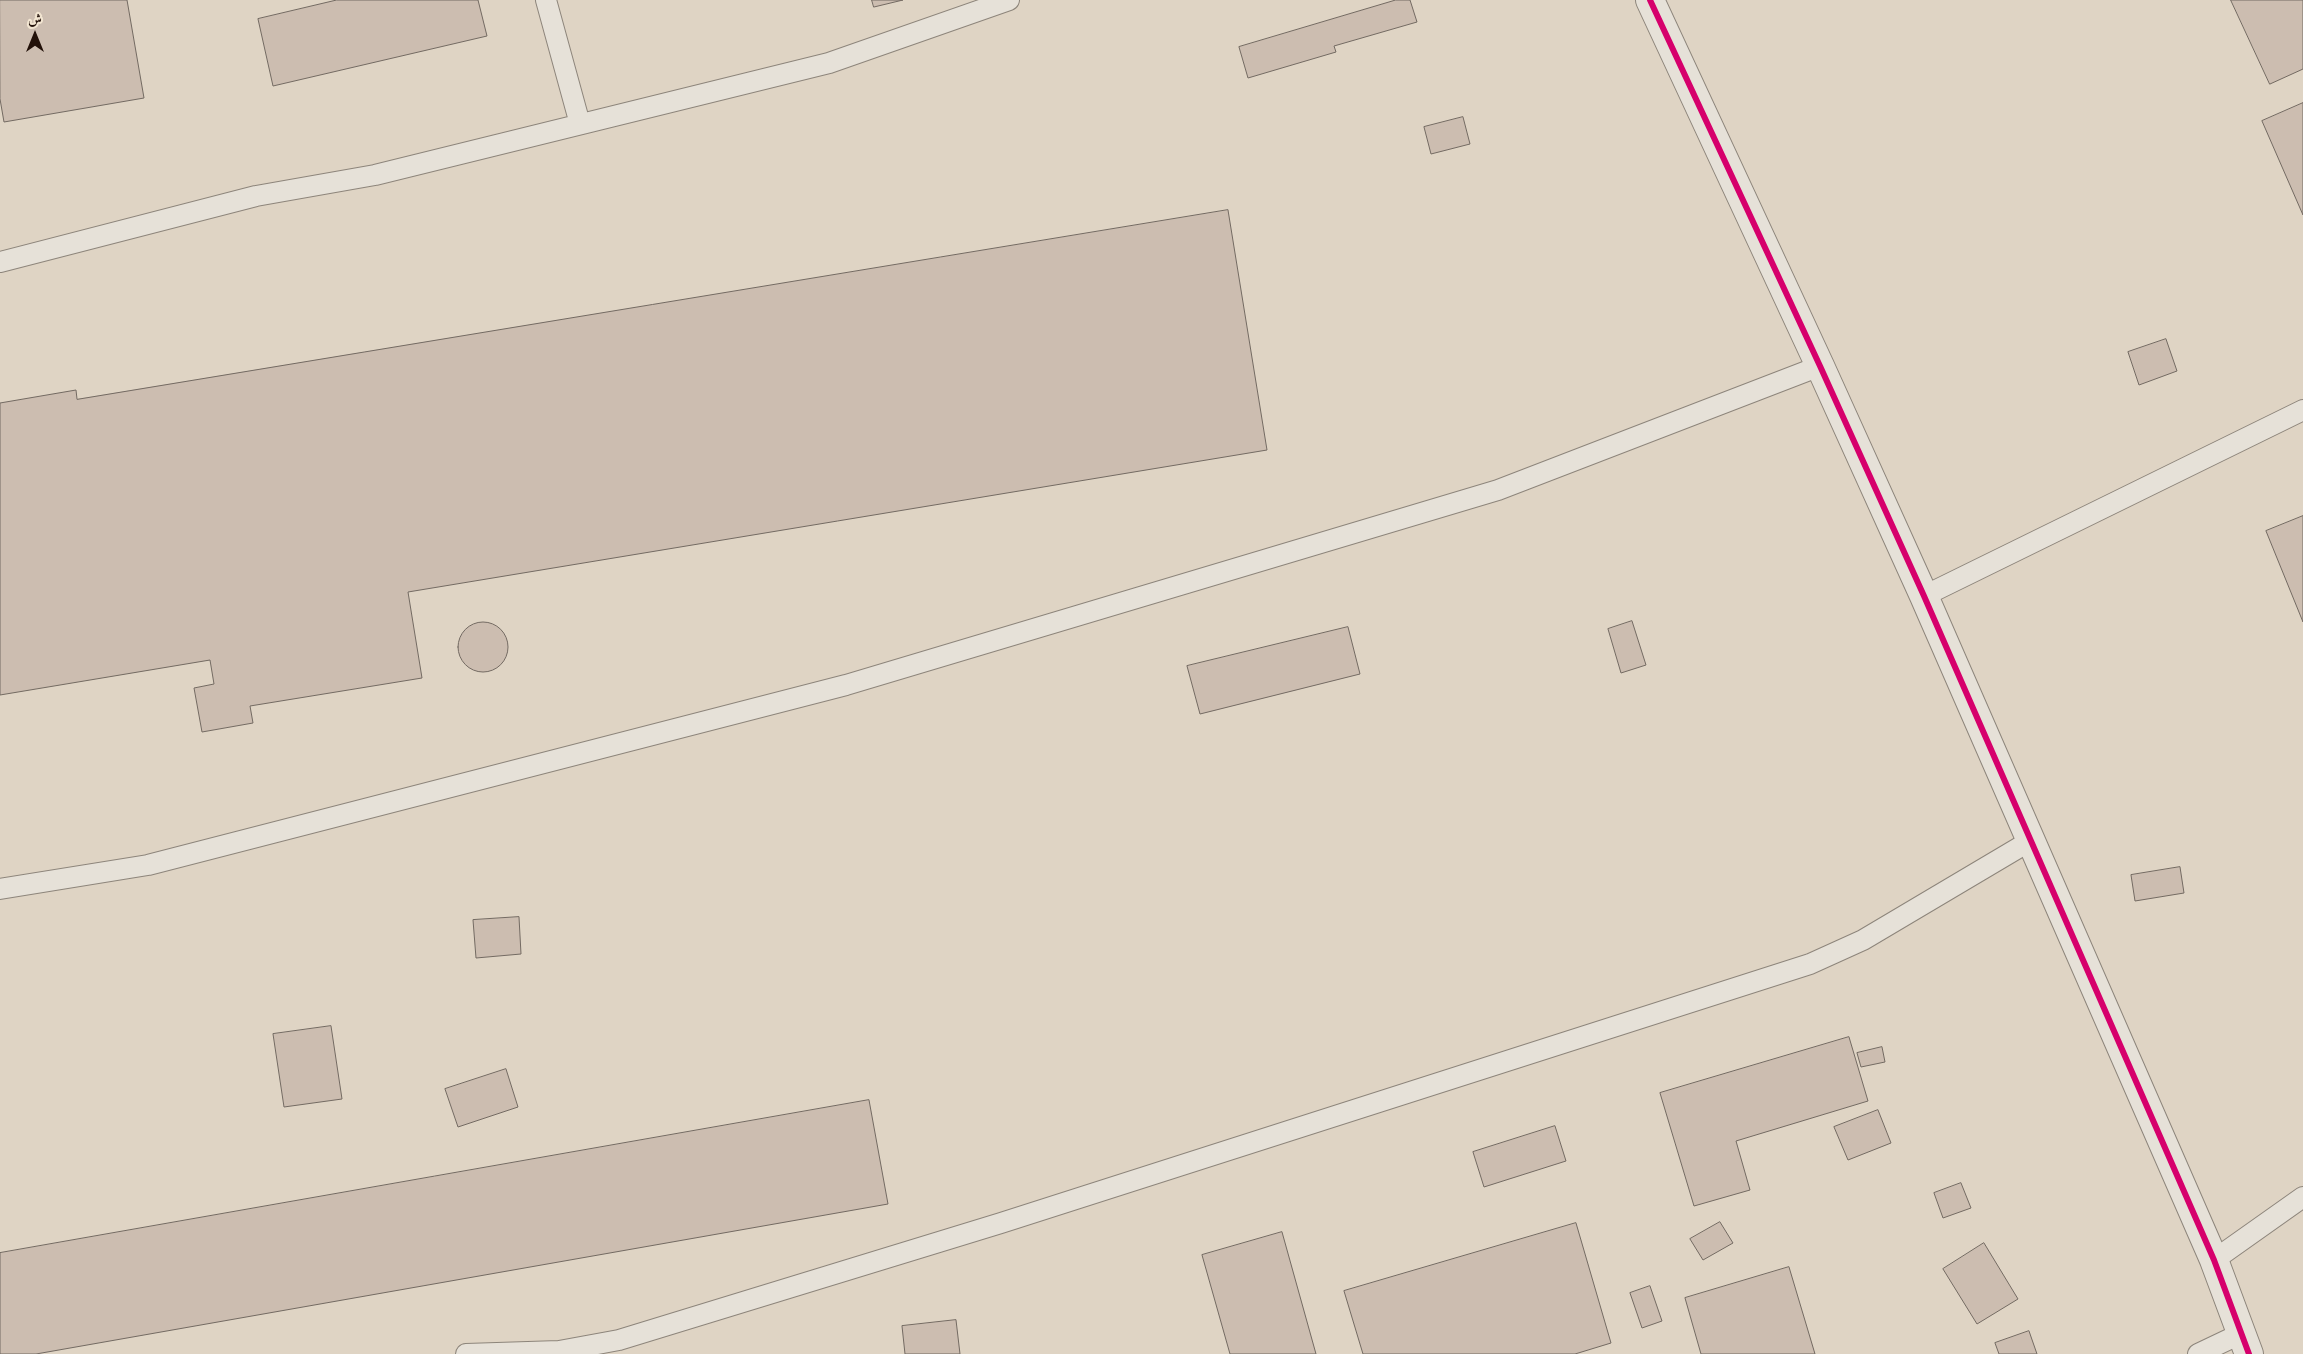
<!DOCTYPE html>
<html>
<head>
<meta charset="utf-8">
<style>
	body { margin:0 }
	#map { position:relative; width:2303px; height:1354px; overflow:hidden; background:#dfd4c4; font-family:"Libre Bodoni",Amiri,serif }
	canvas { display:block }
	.north { position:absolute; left:10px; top:10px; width:50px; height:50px; -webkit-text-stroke:4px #f2e5d1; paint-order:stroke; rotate:0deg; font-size:14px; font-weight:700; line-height:20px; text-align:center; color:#221109 }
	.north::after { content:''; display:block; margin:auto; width:18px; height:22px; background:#221109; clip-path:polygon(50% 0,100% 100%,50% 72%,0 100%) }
</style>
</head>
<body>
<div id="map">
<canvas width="2303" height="1354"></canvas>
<div class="north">ش</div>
</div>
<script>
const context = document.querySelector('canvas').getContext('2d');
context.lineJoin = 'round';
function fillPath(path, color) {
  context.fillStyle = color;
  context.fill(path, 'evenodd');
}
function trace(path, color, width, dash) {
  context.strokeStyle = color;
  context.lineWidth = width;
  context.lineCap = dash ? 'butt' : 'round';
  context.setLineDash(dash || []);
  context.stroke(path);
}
const building = new Path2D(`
	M 0,0 L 127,0 L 144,98 L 4,122 L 0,99 Z
	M 337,0 L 478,0 L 487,36 L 273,86 L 258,19 Z
	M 872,0 L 903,0 L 874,7 Z
	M 1396,0 L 1410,0 L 1417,22 L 1334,46 L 1336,52 L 1248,78 L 1239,47 Z
	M 2231,0 L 2303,0 L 2303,69 L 2270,84 Z
	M 2303,103 L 2303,215 L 2262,121 Z
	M 1463,117 L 1470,144 L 1431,154 L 1424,127 Z
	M 1228,210 L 1267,450 L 408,592 L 422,678 L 250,706 L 253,723 L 202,732 L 194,688 L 214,684 L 210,660 L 0,695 L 0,403 L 76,390 L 77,399 Z
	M 2166,339 L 2177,371 L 2139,385 L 2128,352 Z
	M 2303,516 L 2303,622 L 2266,531 Z
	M 1632,621 L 1646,665 L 1621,673 L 1608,629 Z
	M458 647a25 25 0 1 1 50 0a25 25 0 1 1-50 0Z
	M 1348,627 L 1360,674 L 1200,714 L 1187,666 Z
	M 2180,867 L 2184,893 L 2135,901 L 2131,875 Z
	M 519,917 L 521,954 L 476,958 L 473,920 Z
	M 331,1026 L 342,1099 L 284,1107 L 273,1034 Z
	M 1849,1037 L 1868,1101 L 1736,1141 L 1750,1190 L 1694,1206 L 1660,1093 Z
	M 1882,1047 L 1885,1062 L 1861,1067 L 1857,1053 Z
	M 506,1069 L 518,1107 L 458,1127 L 445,1089 Z
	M 869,1100 L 888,1204 L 36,1354 L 0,1354 L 0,1253 Z
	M 1878,1110 L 1891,1143 L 1848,1160 L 1834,1127 Z
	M 1555,1126 L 1566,1161 L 1484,1187 L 1473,1152 Z
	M 1961,1183 L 1971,1208 L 1943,1218 L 1934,1193 Z
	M 1720,1222 L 1733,1243 L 1703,1260 L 1690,1239 Z
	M 1576,1223 L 1611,1343 L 1575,1354 L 1363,1354 L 1344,1291 Z
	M 1282,1232 L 1316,1354 L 1230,1354 L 1202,1255 Z
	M 1984,1243 L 2018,1299 L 1977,1324 L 1943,1269 Z
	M 1789,1267 L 1815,1354 L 1701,1354 L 1685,1298 Z
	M 1650,1286 L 1662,1321 L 1642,1328 L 1630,1293 Z
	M 956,1320 L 960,1354 L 905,1354 L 902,1326 Z
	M 2029,1331 L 2037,1354 L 1999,1354 L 1995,1343 Z`);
fillPath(building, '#ccbdb0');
trace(building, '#736a62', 1);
const service = new Path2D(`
	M 546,0 L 580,124
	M 0,262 L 256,196 L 375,175 L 829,63 L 1009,0
	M 1924,596 L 2303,410
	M 0,889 L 148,865 L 846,685 L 1498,490 L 1820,366
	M 2214,1260 L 2303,1197
	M 466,1354 L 559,1351 L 619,1340 L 1001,1223 L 1810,964 L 1863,940 L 2030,841
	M 2198,1354 L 2240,1334`);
const minor = new Path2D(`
	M 1650,0 L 1820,366 L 1924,596 L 2214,1260 L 2249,1354`);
trace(service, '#8d857b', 22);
trace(minor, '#8d857b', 30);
trace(service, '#e6e1d8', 20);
trace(minor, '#e6e1d8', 28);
trace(new Path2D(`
	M 1650,0 L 1820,366 L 1924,596 L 2214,1260 L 2249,1354`), '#d6006c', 6);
</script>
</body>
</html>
